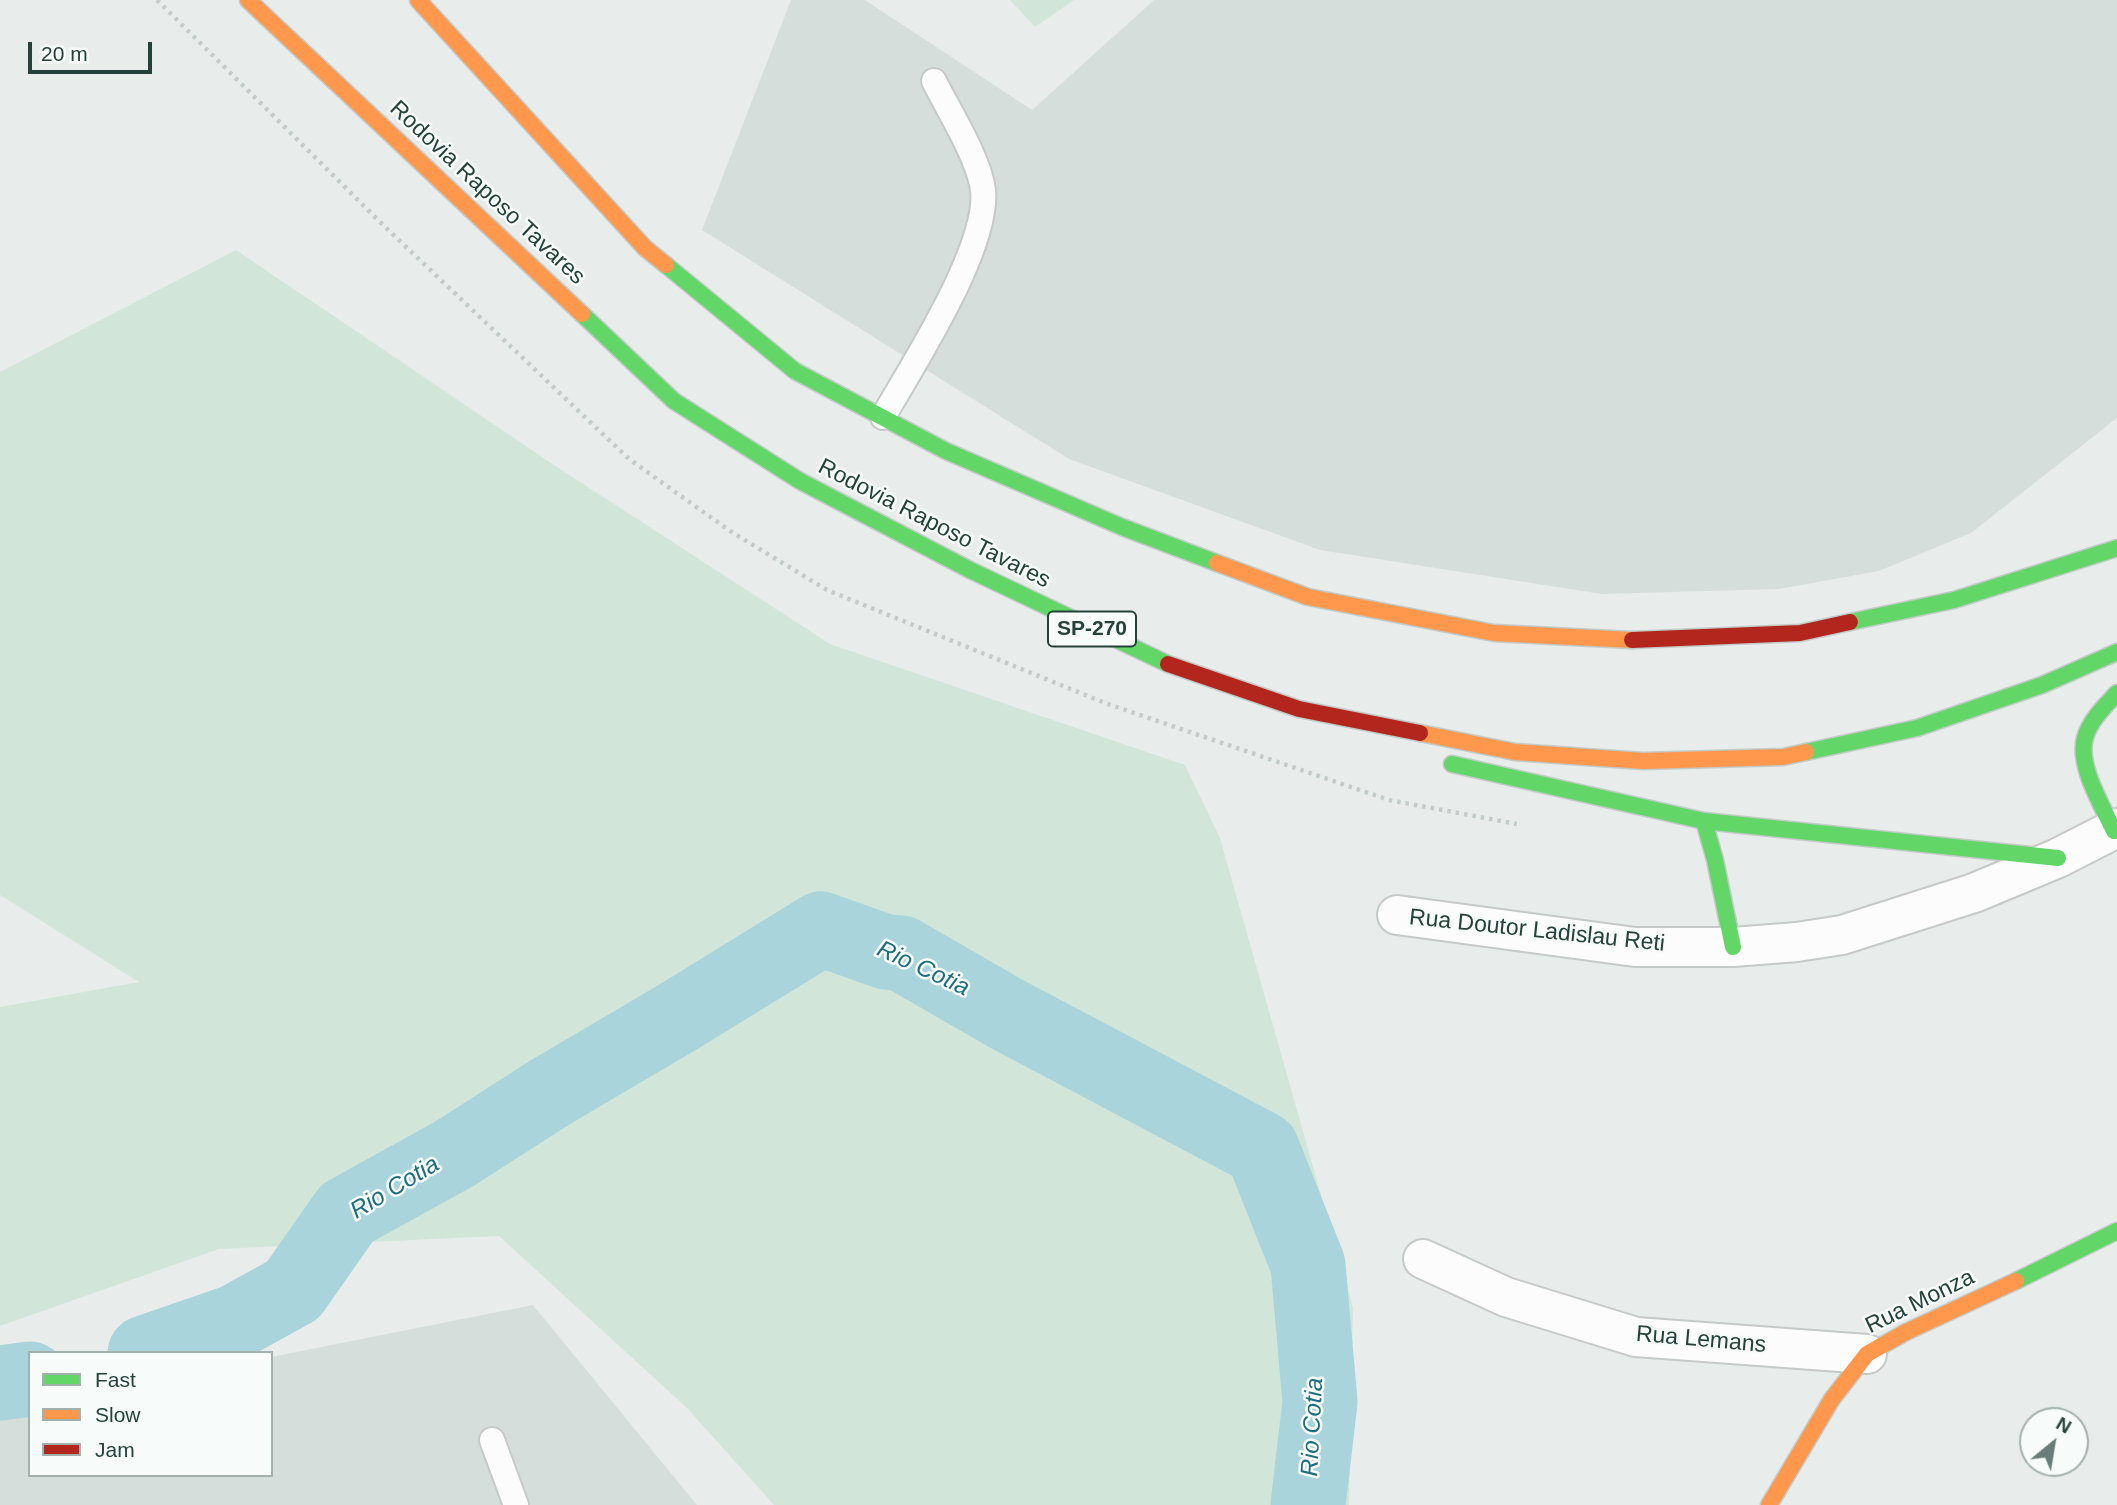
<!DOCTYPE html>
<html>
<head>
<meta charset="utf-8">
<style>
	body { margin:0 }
	#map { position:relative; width:2117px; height:1505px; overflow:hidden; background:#e8edeb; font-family:Arial,sans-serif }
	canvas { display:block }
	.legend { position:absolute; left:28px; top:1351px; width:245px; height:126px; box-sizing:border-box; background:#f7fbf9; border:2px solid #a3b1ad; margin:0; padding:9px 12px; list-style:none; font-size:21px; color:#24423a }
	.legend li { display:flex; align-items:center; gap:14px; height:35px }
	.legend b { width:35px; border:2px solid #a3b1ad }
	.north { position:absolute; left:2019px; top:1407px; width:70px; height:70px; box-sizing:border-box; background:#f7fbf9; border:2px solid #a3b1ad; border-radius:50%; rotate:30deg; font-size:19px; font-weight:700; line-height:28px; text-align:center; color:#24423a }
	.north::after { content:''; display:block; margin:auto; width:24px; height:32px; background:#697e78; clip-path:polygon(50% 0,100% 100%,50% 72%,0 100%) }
	.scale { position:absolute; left:28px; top:42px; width:124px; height:32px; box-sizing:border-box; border:4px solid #24423a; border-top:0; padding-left:9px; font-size:21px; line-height:24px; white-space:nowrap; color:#24423a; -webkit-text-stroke:5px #f7fbf9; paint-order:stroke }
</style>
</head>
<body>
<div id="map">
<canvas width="2117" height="1505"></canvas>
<ul class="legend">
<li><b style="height:9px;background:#63d668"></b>Fast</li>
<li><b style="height:9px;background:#ff974d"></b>Slow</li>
<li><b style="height:9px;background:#b3261e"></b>Jam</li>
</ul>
<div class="north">N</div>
<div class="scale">20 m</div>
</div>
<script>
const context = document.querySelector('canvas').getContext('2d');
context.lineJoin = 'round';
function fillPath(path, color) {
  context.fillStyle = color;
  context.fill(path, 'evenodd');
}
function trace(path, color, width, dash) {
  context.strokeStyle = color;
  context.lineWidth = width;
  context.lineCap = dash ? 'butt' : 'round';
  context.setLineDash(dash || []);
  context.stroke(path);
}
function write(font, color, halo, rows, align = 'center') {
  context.font = font + ' Arial,sans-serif';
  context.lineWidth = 5;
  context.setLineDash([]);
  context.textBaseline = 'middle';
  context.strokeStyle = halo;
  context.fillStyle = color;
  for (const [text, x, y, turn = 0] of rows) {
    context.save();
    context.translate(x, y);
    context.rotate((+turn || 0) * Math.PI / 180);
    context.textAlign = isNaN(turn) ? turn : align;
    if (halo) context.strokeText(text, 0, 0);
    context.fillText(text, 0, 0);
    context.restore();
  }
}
fillPath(new Path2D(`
	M 791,0 L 865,0 L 1032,110 L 1154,0 L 2117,0 L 2117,418 L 1971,533 L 1879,571 L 1779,589 L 1602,594 L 1320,550 L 1069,459 L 702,230 Z
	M 533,1305 L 697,1505 L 0,1505 L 0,1410 L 30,1404 L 30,1475 L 271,1475 L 271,1357 Z`), '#d6dedb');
fillPath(new Path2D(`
	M 1010,0 L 1074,0 L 1035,27 Z
	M 236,250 L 554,465 L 830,644 L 1185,765 L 1220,838 L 1353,1308 L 1349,1505 L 774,1505 L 687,1408 L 499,1236 L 219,1249 L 0,1326 L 0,1007 L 139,982 L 0,895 L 0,372 Z`), '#d1e6d8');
trace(new Path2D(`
	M 145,1353 L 235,1322 L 293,1290 L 347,1213 L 454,1154 L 549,1093 L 678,1017 L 821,929 L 886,952 L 901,953 L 1005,1013 L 1262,1149 L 1308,1265 L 1320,1402 L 1308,1505
	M 0,1383 L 30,1379`), '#a9d4db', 75);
const lane = new Path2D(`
	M 883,417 C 912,366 995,239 982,184 C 975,152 949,111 934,81
	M 492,1440 L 516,1505`);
const street = new Path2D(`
	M 1397,915 L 1635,947 L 1733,947 L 1797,942 L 1842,935 L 1974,893 L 2058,858 L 2117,828
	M 1423,1259 L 1506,1297 L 1636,1337 L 1867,1354`);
const fast = new Path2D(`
	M 666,265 L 795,371 L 946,451 L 1122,527 L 1217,563
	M 582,314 L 674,401 L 800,481 L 970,570 L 1168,664
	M 1850,622 L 1954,600 L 2117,548
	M 1806,752 L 1917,728 L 2042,685 L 2117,652
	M 1452,764 L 1704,821 L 2058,858
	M 1704,821 L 1715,860 L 1733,947
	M 2114,831 C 2103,807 2077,765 2085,738 C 2090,720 2105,706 2117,693
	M 2016,1281 L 2117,1231`);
const slow = new Path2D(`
	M 248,0 L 582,314
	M 418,0 L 645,248 L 666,265
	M 1217,563 L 1308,597 L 1494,633 L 1632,640
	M 1420,733 L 1515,752 L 1643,761 L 1783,757 L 1806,752
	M 1769,1505 L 1832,1399 L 1867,1354 L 1906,1332 L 2016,1281`);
const jam = new Path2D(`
	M 1632,640 L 1800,633 L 1850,622
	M 1168,664 L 1299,709 L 1420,733`);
trace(lane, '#c5cac8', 28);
trace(street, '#c5cac8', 42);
trace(fast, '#c3cbc8', 19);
trace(slow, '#c3cbc8', 19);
trace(jam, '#c3cbc8', 19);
trace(new Path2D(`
	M 157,0 L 381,223 L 629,459 L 730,531 L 827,590 L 1105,703 L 1389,800 L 1517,824`), '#c3ccca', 4.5, [3.5, 5]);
trace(lane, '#fcfcfc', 24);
trace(street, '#fcfcfc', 38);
trace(fast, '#63d668', 16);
trace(slow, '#ff974d', 16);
trace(jam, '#b3261e', 16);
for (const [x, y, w] of [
	[1092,629,88]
]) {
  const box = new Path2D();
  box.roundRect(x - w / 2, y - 17.5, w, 35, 5);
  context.fillStyle = '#f7fbf9';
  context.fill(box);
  trace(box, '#24423a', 2);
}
write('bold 21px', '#24423a', null, [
	["SP-270",1092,629]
]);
write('23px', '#24423a', '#f7fbf9', [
	["Rodovia Raposo Tavares",487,193,43],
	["Rodovia Raposo Tavares",934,524,27],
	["Rua Doutor Ladislau Reti",1537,931,6],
	["Rua Monza",1920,1302,-26],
	["Rua Lemans",1701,1340,5]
]);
write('italic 24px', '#1c6f80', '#f7fbf9', [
	["Rio Cotia",923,969,25],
	["Rio Cotia",395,1188,-31],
	["Rio Cotia",1313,1427,-87]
]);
</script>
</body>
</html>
